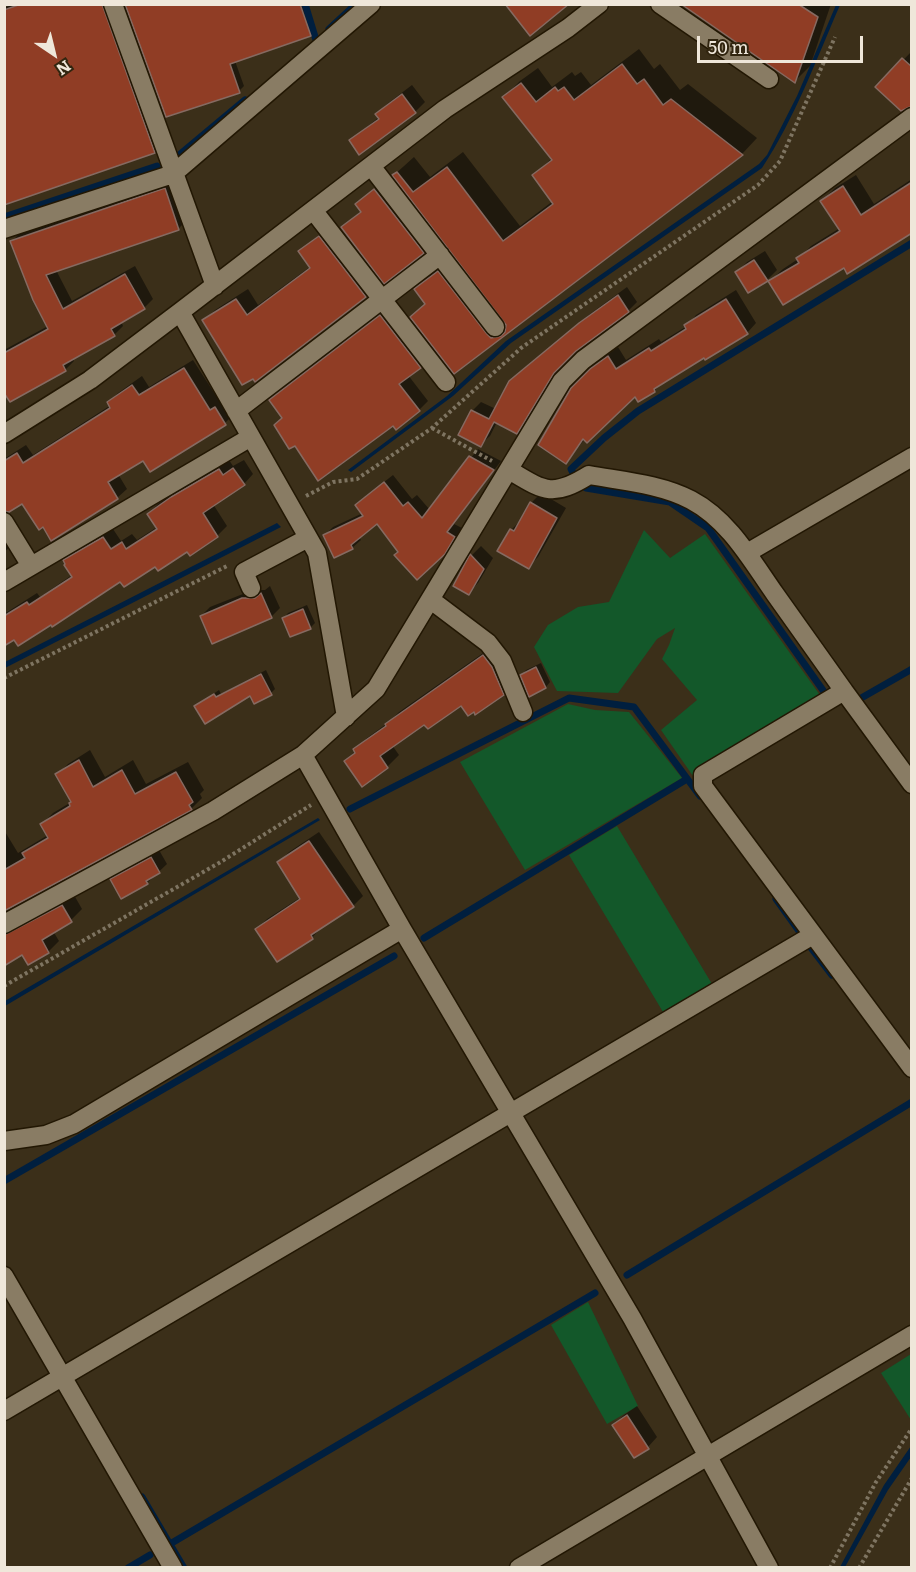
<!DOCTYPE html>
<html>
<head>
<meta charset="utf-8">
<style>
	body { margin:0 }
	#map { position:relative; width:916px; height:1572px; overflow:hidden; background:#3b2f19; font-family:Literata,serif }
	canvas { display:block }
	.frame { position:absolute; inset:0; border:6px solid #efe7da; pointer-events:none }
	.north { position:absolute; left:24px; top:24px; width:60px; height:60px; -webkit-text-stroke:4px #31250f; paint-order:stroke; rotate:145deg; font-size:16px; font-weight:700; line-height:24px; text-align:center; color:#efe7da }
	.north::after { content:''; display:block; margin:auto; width:21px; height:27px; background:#efe7da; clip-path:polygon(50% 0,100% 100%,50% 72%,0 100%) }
	.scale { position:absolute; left:697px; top:36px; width:166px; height:27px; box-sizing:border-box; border:3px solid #efe7da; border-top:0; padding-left:8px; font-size:18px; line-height:21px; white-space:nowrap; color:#efe7da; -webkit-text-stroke:4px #31250f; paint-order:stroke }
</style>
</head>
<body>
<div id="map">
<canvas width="916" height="1572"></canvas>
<div class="frame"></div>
<div class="north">N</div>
<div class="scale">50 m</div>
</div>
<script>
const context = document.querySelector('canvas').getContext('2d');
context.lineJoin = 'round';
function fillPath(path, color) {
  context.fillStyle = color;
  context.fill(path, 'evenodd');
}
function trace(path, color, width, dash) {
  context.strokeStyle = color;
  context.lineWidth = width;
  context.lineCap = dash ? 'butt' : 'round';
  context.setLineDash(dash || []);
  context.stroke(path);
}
fillPath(new Path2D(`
	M 644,530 L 670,558 L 705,534 L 822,698 L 693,776 L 661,730 L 697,700 L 662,659 L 669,645 L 675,628 L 657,639 L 618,693 L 557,691 L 534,647 L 548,625 L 578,607 L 609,602 Z
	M 568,704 L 595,710 L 629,712 L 682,778 L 525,870 L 460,762 Z
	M 617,826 L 712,984 L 663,1012 L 569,855 Z
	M 588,1302 L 638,1406 L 607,1424 L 551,1325 Z
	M 911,1354 L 912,1419 L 911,1420 L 881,1373 Z`), '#13582a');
fillPath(new Path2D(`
	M 836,5 L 840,5 C 816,60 795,118 762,168 L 511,343 L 453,396 L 351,472 L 348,470 L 447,396 L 506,341 L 759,164 L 767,155 L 797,96 Z
	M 277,523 L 281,527 L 5,668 L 5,662 Z
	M 318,818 L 320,820 L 5,1006 L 5,1001 Z
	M 911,1446 L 911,1457 L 888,1490 L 845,1567 L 840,1567 L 884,1485 Z`), '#001f3f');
fillPath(new Path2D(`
	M 14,4 L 107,4 L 159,147 L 154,151 L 4,203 L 4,8 Z
	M 127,4 L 306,4 L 315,30 L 310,35 L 235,61 L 244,86 L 239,91 Z
	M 683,4 L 831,4 L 810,66 L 795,81 Z
	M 639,49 L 654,69 L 660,64 L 680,90 L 688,84 L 757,138 L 742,154 L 454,372 L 412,317 L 426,303 L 416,290 L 432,273 L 456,255 L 394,175 L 414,157 L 430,177 L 463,152 L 520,226 L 553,201 L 534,175 L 552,158 L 504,97 L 520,81 L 538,68 L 552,87 L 572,72 L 575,76 L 581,72 L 591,85 Z
	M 912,51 L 912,92 L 877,87 Z
	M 412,85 L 425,102 L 415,112 L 351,140 L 379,117 L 377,114 L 387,104 Z
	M 856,175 L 874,204 L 912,179 L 912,232 L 844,266 L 770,281 L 783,269 L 798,259 L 811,246 L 840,228 L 822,201 L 835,188 Z
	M 174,180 L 187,220 L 178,229 L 56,270 L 72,301 L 135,266 L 153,299 L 144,308 L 121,321 L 123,326 L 114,335 L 73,358 L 74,361 L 65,370 L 4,394 L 4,350 L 48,326 L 12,241 L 21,232 Z
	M 384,181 L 432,243 L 423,252 L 343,227 L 362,210 L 357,204 Z
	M 330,226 L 376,285 L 365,296 L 255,380 L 204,321 L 215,310 L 248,289 L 258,305 L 311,266 L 300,251 Z
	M 765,251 L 777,270 L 767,280 L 737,272 L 747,262 Z
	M 627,287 L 637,302 L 628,311 L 574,351 L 563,362 L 525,423 L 516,432 L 497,422 L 490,436 L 480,445 L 472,411 L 481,402 L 496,409 L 520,372 L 590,314 Z
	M 736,290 L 756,323 L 747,333 L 705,355 L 665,380 L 654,391 L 636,395 L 585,439 L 566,462 L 572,389 L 602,359 L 618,347 L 626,360 L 659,339 L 661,342 L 687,326 L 696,315 Z
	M 390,307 L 429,358 L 408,375 L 428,401 L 419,410 L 394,424 L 283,417 L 271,400 L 280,391 Z
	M 193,360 L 220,402 L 225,399 L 234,414 L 225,423 L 143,459 L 118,474 L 127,489 L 117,498 L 52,539 L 32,498 L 4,505 L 4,459 L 26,445 L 33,455 L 111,405 L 109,402 L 118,393 L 142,376 L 149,387 Z
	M 478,449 L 501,461 L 454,524 L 462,528 L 452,544 L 443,553 L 400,552 L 377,522 L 359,537 L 361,540 L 352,548 L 325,535 L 333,527 L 363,513 L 365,497 L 393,475 L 412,499 L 417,495 L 430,510 Z
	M 229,460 L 233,466 L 244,460 L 253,474 L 244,484 L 213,504 L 227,526 L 217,536 L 190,554 L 187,550 L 120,580 L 51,623 L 15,638 L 4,644 L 4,614 L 37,593 L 40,597 L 72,575 L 65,561 L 74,551 L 113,529 L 121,541 L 132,534 L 137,540 L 157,527 L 149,514 L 158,504 L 182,488 Z
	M 541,493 L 566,508 L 538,557 L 528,567 L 511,530 L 521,520 L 531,503 Z
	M 4,521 L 17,541 L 4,552 Z
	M 481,546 L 493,558 L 478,583 L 468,593 L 455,586 L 472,555 Z
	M 270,586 L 280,608 L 271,617 L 201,616 L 210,607 L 253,590 L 265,590 Z
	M 307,605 L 315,623 L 310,628 L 284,618 L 288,613 Z
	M 496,644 L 515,681 L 503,694 L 461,704 L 425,722 L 392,745 L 399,755 L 387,767 L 346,761 L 367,738 L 389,722 L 399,712 Z
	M 541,663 L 550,682 L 546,687 L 530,695 L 522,675 L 526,670 Z
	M 266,670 L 275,689 L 271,693 L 251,694 L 196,706 L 219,690 L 221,694 Z
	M 90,750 L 105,777 L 133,760 L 146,784 L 188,762 L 204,790 L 200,794 L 202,798 L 191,809 L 4,911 L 4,830 L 18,853 L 48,835 L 42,824 L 53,813 L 73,801 L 57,775 L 68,764 Z
	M 319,832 L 363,896 L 353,906 L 321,927 L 312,938 L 257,929 L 267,919 L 301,897 L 279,862 L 289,852 Z
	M 159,850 L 167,864 L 147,883 L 112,880 L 120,872 Z
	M 74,895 L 82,909 L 71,920 L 53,931 L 59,941 L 48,952 L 23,953 L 4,964 L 4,918 Z
	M 637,1406 L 657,1437 L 648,1447 L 614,1425 L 624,1415 Z`), '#0007');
trace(new Path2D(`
	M 305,4 L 316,40
	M 329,29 L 356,4
	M 178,156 L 245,100
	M 4,217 L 157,166
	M 574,475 L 571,469 L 604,438 L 638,411 L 912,243
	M 586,488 L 670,502 L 708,528 L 827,696
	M 856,701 L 912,669
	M 350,809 L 569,698 L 634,707 L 700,796
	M 776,899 L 799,931
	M 424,938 L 687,779
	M 809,945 L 832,975
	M 4,1181 L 394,956
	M 627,1275 L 912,1102
	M 142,1497 L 184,1568
	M 170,1544 L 595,1293
	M 128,1568 L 150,1555`), '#001f3f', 7);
const building = new Path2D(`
	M 21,4 L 102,4 L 155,153 L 4,205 L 4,10 Z
	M 125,4 L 300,4 L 311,36 L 230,64 L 240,93 L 166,117 Z
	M 505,4 L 569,4 L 530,36 Z
	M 681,4 L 798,4 L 818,17 L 795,83 Z
	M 902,58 L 912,67 L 912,106 L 901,111 L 875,87 Z
	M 622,64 L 637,84 L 644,79 L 663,105 L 671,99 L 743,155 L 454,374 L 410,317 L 425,304 L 414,289 L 438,271 L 487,334 L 491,338 L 501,336 L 505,332 L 506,325 L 392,175 L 397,172 L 413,192 L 447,167 L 503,241 L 553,204 L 532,175 L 552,160 L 502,97 L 521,83 L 536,102 L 555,87 L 558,91 L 564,87 L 574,100 Z
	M 402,94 L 416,113 L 359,155 L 349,140 L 379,119 L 375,114 Z
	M 912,182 L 912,233 L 847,274 L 844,268 L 783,305 L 768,281 L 799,263 L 796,258 L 840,231 L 820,201 L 843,186 L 861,215 Z
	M 165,188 L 179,230 L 46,275 L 63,309 L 125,274 L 145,309 L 111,329 L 115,336 L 63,365 L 66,371 L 10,402 L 4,393 L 4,353 L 48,329 L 33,300 L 10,241 Z
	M 374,189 L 424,253 L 384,284 L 341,227 L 361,212 L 355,204 Z
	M 319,236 L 366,297 L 255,382 L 253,379 L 242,385 L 202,320 L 236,299 L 247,315 L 310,268 L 298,251 Z
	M 754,260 L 768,281 L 748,293 L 735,272 Z
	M 618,295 L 629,312 L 576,351 L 554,373 L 517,434 L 494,422 L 481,447 L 458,435 L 471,410 L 489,419 L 509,381 L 579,323 Z
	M 726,299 L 748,334 L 705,360 L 704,358 L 654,389 L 655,392 L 638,402 L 635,397 L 587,443 L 583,439 L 566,464 L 538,445 L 571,388 L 590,369 L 608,356 L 616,369 L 649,348 L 651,351 L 686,329 L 684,325 Z
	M 380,315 L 421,368 L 399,384 L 420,411 L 396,430 L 393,426 L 318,481 L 295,446 L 289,449 L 274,425 L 282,418 L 269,400 Z
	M 184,368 L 210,410 L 215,407 L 226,425 L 150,472 L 143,461 L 108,482 L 118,499 L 51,541 L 43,527 L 39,530 L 22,504 L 9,512 L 4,511 L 4,461 L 17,453 L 23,463 L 110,408 L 107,402 L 132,385 L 139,395 Z
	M 469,456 L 494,470 L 447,532 L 455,537 L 445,554 L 417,580 L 394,555 L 398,552 L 377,524 L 351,545 L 353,549 L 334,558 L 323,535 L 363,516 L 355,505 L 384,482 L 403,506 L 408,502 L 422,518 Z
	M 233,468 L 245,485 L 203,513 L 218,537 L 190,556 L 187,552 L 158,571 L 155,567 L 124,587 L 120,582 L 52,627 L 51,625 L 18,646 L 14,640 L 4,646 L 4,616 L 27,602 L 29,605 L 72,577 L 64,565 L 65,564 L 63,560 L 103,537 L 111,549 L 122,542 L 126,549 L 157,529 L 147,514 L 171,497 L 219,469 L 223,475 Z
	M 530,502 L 557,518 L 529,569 L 497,551 L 510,529 L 514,531 Z
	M 470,554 L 484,569 L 469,595 L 453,586 Z
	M 261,593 L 272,618 L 212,644 L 200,616 L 242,598 L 255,598 Z
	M 303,609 L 311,629 L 290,637 L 282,618 Z
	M 483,655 L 492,667 L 504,695 L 475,715 L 474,712 L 468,716 L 461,706 L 428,729 L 424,725 L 380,756 L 388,768 L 362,787 L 344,761 L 355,753 L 353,749 L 386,726 L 385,724 Z
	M 536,667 L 546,688 L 529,697 L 520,675 Z
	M 261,674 L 272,695 L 254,704 L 250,696 L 205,724 L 194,706 L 214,694 L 216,697 Z
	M 79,760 L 93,787 L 122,770 L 135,794 L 176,772 L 193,802 L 189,805 L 192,810 L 4,911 L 4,870 L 25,858 L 22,853 L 48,838 L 40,824 L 70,806 L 69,803 L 71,802 L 55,774 Z
	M 309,841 L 354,907 L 311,935 L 313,939 L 277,962 L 255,929 L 300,899 L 277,862 Z
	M 151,857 L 160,873 L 146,881 L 148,884 L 121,899 L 110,879 Z
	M 62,905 L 72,922 L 42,940 L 49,953 L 28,965 L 22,955 L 4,966 L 4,935 Z
	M 627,1415 L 649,1449 L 634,1458 L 612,1425 Z`);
fillPath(building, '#903d25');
trace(building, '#866a61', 1.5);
const minor = new Path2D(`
	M 113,4 L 215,286
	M 660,4 L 769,79
	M 371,166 L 495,327
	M 313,210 L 446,382
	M 4,229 L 173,174 L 371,4
	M 180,312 L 317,553 L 346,717
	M 236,411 L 440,255
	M 4,434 L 90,380 L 180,312 L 445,109 L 568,28 L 599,4
	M 509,470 C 544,491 552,498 589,475 C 622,481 661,484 691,500 C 729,520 751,560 775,594 C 798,626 821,659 844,691
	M 4,522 L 31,566
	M 747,553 L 912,457
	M 4,582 L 251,437
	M 251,588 L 244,572 L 308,538
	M 431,600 L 488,643 L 502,661 L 523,712
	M 303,755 L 402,929 L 632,1318 L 769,1568
	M 912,784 L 844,691 L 703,775 L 703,786 L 912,1068
	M 4,924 L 213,811 L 303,755 L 376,689 L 562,381 L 583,360 L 912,117
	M 4,1141 L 46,1135 L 74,1124 L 402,929
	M 4,1276 L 173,1568
	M 4,1411 L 813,935
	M 519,1568 L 912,1335`);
trace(minor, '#221703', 21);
trace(new Path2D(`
	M 432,428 L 492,461
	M 306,496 L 333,482 L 357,479 L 432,428 L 521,348 L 758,185 L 780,161 L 835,37
	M 4,678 L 227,566
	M 4,986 L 219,863 L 311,805
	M 830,1568 L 876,1482 L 912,1428
	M 859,1568 L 912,1478`), '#7e7461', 4, [3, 3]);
trace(minor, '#897c64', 18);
</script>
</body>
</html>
